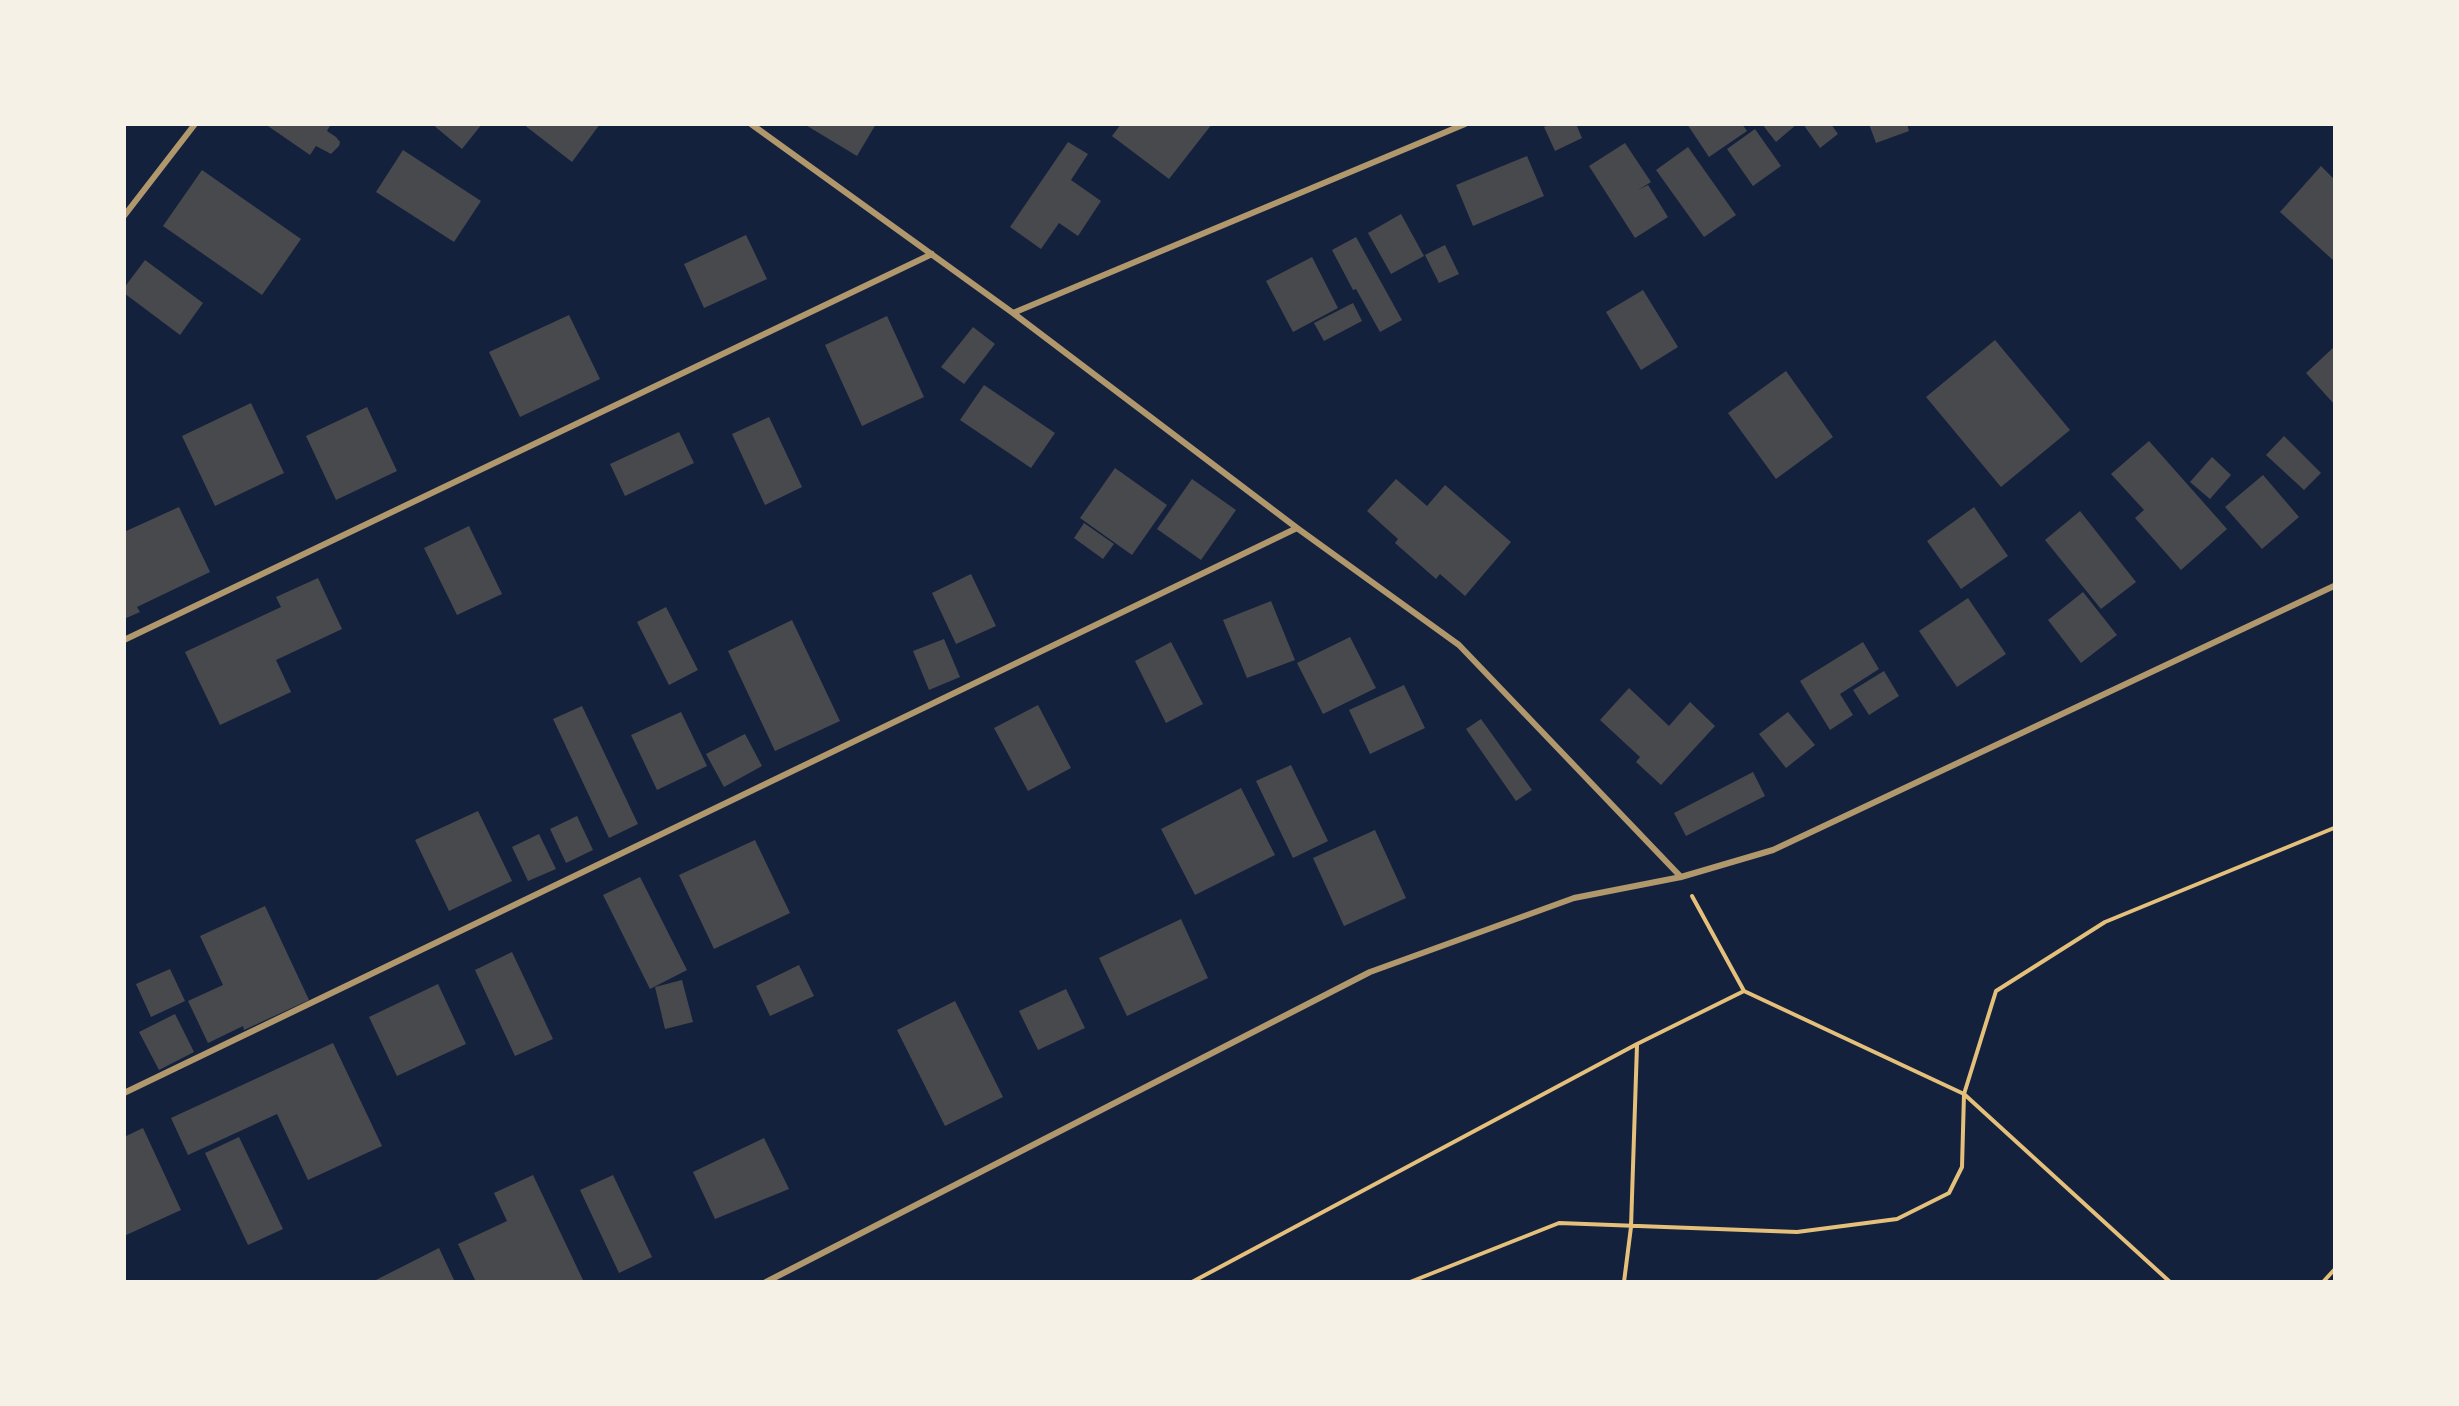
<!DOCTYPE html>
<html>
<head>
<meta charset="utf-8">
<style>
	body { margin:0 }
	#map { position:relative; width:2459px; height:1406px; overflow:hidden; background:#14213d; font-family:"PT Sans",sans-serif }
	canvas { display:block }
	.frame { position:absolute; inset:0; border:126px solid #f6f1e7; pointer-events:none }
</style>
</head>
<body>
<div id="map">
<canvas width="2459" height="1406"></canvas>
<div class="frame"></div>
</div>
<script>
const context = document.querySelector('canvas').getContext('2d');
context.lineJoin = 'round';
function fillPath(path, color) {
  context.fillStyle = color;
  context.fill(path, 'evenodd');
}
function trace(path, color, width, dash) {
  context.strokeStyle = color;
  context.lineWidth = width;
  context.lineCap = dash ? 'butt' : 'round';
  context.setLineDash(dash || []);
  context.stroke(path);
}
fillPath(new Path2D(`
	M 265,124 L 331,124 L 327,131 L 336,137 L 340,142 L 339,146 L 331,154 L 316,146 L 310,155 Z
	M 432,124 L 482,124 L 462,149 Z
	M 523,124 L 600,124 L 572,162 Z
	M 804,124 L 876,124 L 857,156 Z
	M 1121,124 L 1212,124 L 1169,179 L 1112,136 Z
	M 1551,124 L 1576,124 L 1582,138 L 1555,151 L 1544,127 Z
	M 1687,124 L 1742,124 L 1747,131 L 1709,157 Z
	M 1762,124 L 1797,124 L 1776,142 Z
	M 1803,124 L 1831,124 L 1838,134 L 1820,148 Z
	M 1869,124 L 1907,124 L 1909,131 L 1876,143 Z
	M 1755,129 L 1781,166 L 1753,186 L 1727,149 Z
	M 1068,142 L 1088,154 L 1071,180 L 1101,201 L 1078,236 L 1059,223 L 1041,249 L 1010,227 Z
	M 1625,143 L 1651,182 L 1638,190 L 1648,185 L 1668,217 L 1635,238 L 1589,166 Z
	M 1688,147 L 1736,215 L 1704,237 L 1656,170 Z
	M 403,150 L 481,201 L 454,242 L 376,192 Z
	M 1527,156 L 1544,196 L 1473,226 L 1456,185 Z
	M 2321,166 L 2334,179 L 2334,261 L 2280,212 Z
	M 202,170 L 301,239 L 262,295 L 163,226 Z
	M 1401,214 L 1424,256 L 1391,274 L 1368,233 Z
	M 746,235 L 767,279 L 704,308 L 684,264 Z
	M 1356,237 L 1402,320 L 1380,332 L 1356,289 L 1353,290 L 1332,250 Z
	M 1445,245 L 1459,274 L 1439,283 L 1425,255 Z
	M 1312,257 L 1338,308 L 1293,332 L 1266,281 Z
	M 145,260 L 203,303 L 180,335 L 124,293 L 124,288 Z
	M 1643,290 L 1678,347 L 1641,370 L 1606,312 Z
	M 1353,303 L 1362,321 L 1324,341 L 1314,323 Z
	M 569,315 L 600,379 L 520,417 L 489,352 Z
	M 887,316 L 924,397 L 862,426 L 825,345 Z
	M 973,327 L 995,344 L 964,384 L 941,367 Z
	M 1995,340 L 2070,430 L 2001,487 L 1926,397 Z
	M 2334,347 L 2334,404 L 2306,373 Z
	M 1786,371 L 1833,437 L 1776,479 L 1728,413 Z
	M 984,385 L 1055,433 L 1031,468 L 960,420 Z
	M 251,403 L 284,473 L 215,506 L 182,436 Z
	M 367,407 L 397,471 L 336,500 L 306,436 Z
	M 769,417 L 802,487 L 765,505 L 732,434 Z
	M 679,432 L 694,463 L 625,496 L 610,464 Z
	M 2284,436 L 2321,473 L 2304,490 L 2266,455 Z
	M 2149,441 L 2227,529 L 2181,570 L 2135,518 L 2144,510 L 2111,474 Z
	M 2212,457 L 2231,475 L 2210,499 L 2190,482 Z
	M 1115,468 L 1167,505 L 1132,555 L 1080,518 Z
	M 2263,475 L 2299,517 L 2262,549 L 2225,507 Z
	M 1192,479 L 1236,510 L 1201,560 L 1157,529 Z
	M 1396,479 L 1427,506 L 1445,485 L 1511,542 L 1465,596 L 1440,574 L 1436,579 L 1395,543 L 1398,539 L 1367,511 Z
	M 179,507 L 210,572 L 137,607 L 140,612 L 124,619 L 124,532 Z
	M 1974,507 L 2008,556 L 1961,589 L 1927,541 Z
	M 2080,511 L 2136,582 L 2101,609 L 2045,540 Z
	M 1084,523 L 1114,544 L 1103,559 L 1074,538 Z
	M 469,526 L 502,594 L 457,615 L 424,548 Z
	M 971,574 L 996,626 L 956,644 L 932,593 Z
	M 318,578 L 342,629 L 276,660 L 291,692 L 220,725 L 185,652 L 281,607 L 276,597 Z
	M 2083,592 L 2117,635 L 2081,663 L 2048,620 Z
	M 1968,598 L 2006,654 L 1957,687 L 1919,631 Z
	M 1271,601 L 1295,660 L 1247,678 L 1223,620 Z
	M 666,607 L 698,670 L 669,685 L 637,622 Z
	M 792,620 L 840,721 L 775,751 L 728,651 Z
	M 1350,637 L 1376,688 L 1323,714 L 1297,663 Z
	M 944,639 L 960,677 L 929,690 L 913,651 Z
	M 1171,642 L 1203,704 L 1166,723 L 1135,661 Z
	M 1863,642 L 1879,669 L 1840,694 L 1853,715 L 1830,730 L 1800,681 Z
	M 1884,671 L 1899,696 L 1869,715 L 1853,690 Z
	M 1404,685 L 1425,728 L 1370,754 L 1349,710 Z
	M 1629,688 L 1669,726 L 1690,702 L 1715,726 L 1661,785 L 1636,762 L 1640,757 L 1600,720 Z
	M 1038,705 L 1071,768 L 1028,791 L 994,728 Z
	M 582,706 L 638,824 L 609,838 L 553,719 Z
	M 681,712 L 707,766 L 657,790 L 631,735 Z
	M 1788,712 L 1815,745 L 1786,768 L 1759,734 Z
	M 1481,719 L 1532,790 L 1516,801 L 1466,729 Z
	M 745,734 L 762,766 L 724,787 L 706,754 Z
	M 1291,765 L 1328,841 L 1293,858 L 1256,781 Z
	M 1753,772 L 1765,796 L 1686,836 L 1674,813 Z
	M 1241,788 L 1275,855 L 1195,895 L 1161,829 Z
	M 478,811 L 512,881 L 449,911 L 415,840 Z
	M 577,816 L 593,850 L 566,863 L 550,829 Z
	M 1375,830 L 1406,898 L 1344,926 L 1313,858 Z
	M 539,834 L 556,869 L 528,881 L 512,847 Z
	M 755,840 L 790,913 L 714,949 L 679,875 Z
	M 640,877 L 687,970 L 650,989 L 603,895 Z
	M 265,906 L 309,1000 L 244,1030 L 243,1026 L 208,1043 L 188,1001 L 223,985 L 200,936 Z
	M 1181,919 L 1208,978 L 1127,1016 L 1099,958 Z
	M 512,952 L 553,1039 L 515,1056 L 475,970 Z
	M 799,965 L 814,996 L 770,1016 L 756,986 Z
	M 170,969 L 185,1001 L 151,1017 L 136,984 Z
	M 682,980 L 693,1022 L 665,1029 L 655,987 Z
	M 438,984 L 466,1044 L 397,1076 L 369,1017 Z
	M 1066,989 L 1085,1028 L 1038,1050 L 1019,1011 Z
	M 955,1001 L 1003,1097 L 945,1126 L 897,1030 Z
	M 175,1014 L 194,1052 L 159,1070 L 139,1032 Z
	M 333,1043 L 382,1146 L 308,1180 L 277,1114 L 188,1155 L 171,1118 Z
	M 143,1128 L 181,1210 L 124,1236 L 124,1137 Z
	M 239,1137 L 283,1229 L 248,1245 L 205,1153 Z
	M 764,1138 L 789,1189 L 715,1219 L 693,1172 Z
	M 533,1175 L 583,1280 L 579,1282 L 476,1282 L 458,1244 L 507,1221 L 494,1193 Z
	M 613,1175 L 652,1257 L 619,1273 L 580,1190 Z
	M 439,1248 L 455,1282 L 372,1282 Z`), '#48494c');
trace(new Path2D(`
	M 1692,896 L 1744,991 L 1964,1094 L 2170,1282
	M 1192,1282 L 1637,1044 L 1744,991
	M 1410,1282 L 1559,1223 L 1797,1232 L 1897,1219 L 1949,1193 L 1962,1167 L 1964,1094 L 1996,991 L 2105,922 L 2334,828
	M 1624,1282 L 1631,1227 L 1637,1045
	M 2323,1282 L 2334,1270`), '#e5c07b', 4);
trace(new Path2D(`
	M 751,124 L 1013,313 L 1297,528 L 1459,645 L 1681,877
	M 124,216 L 195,124
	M 1013,313 L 1465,124
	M 124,640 L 932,254
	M 124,1093 L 1297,528
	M 766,1282 L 1370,972 L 1574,898 L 1681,877 L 1773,850 L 2334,586`), '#b1986c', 6);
</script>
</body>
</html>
